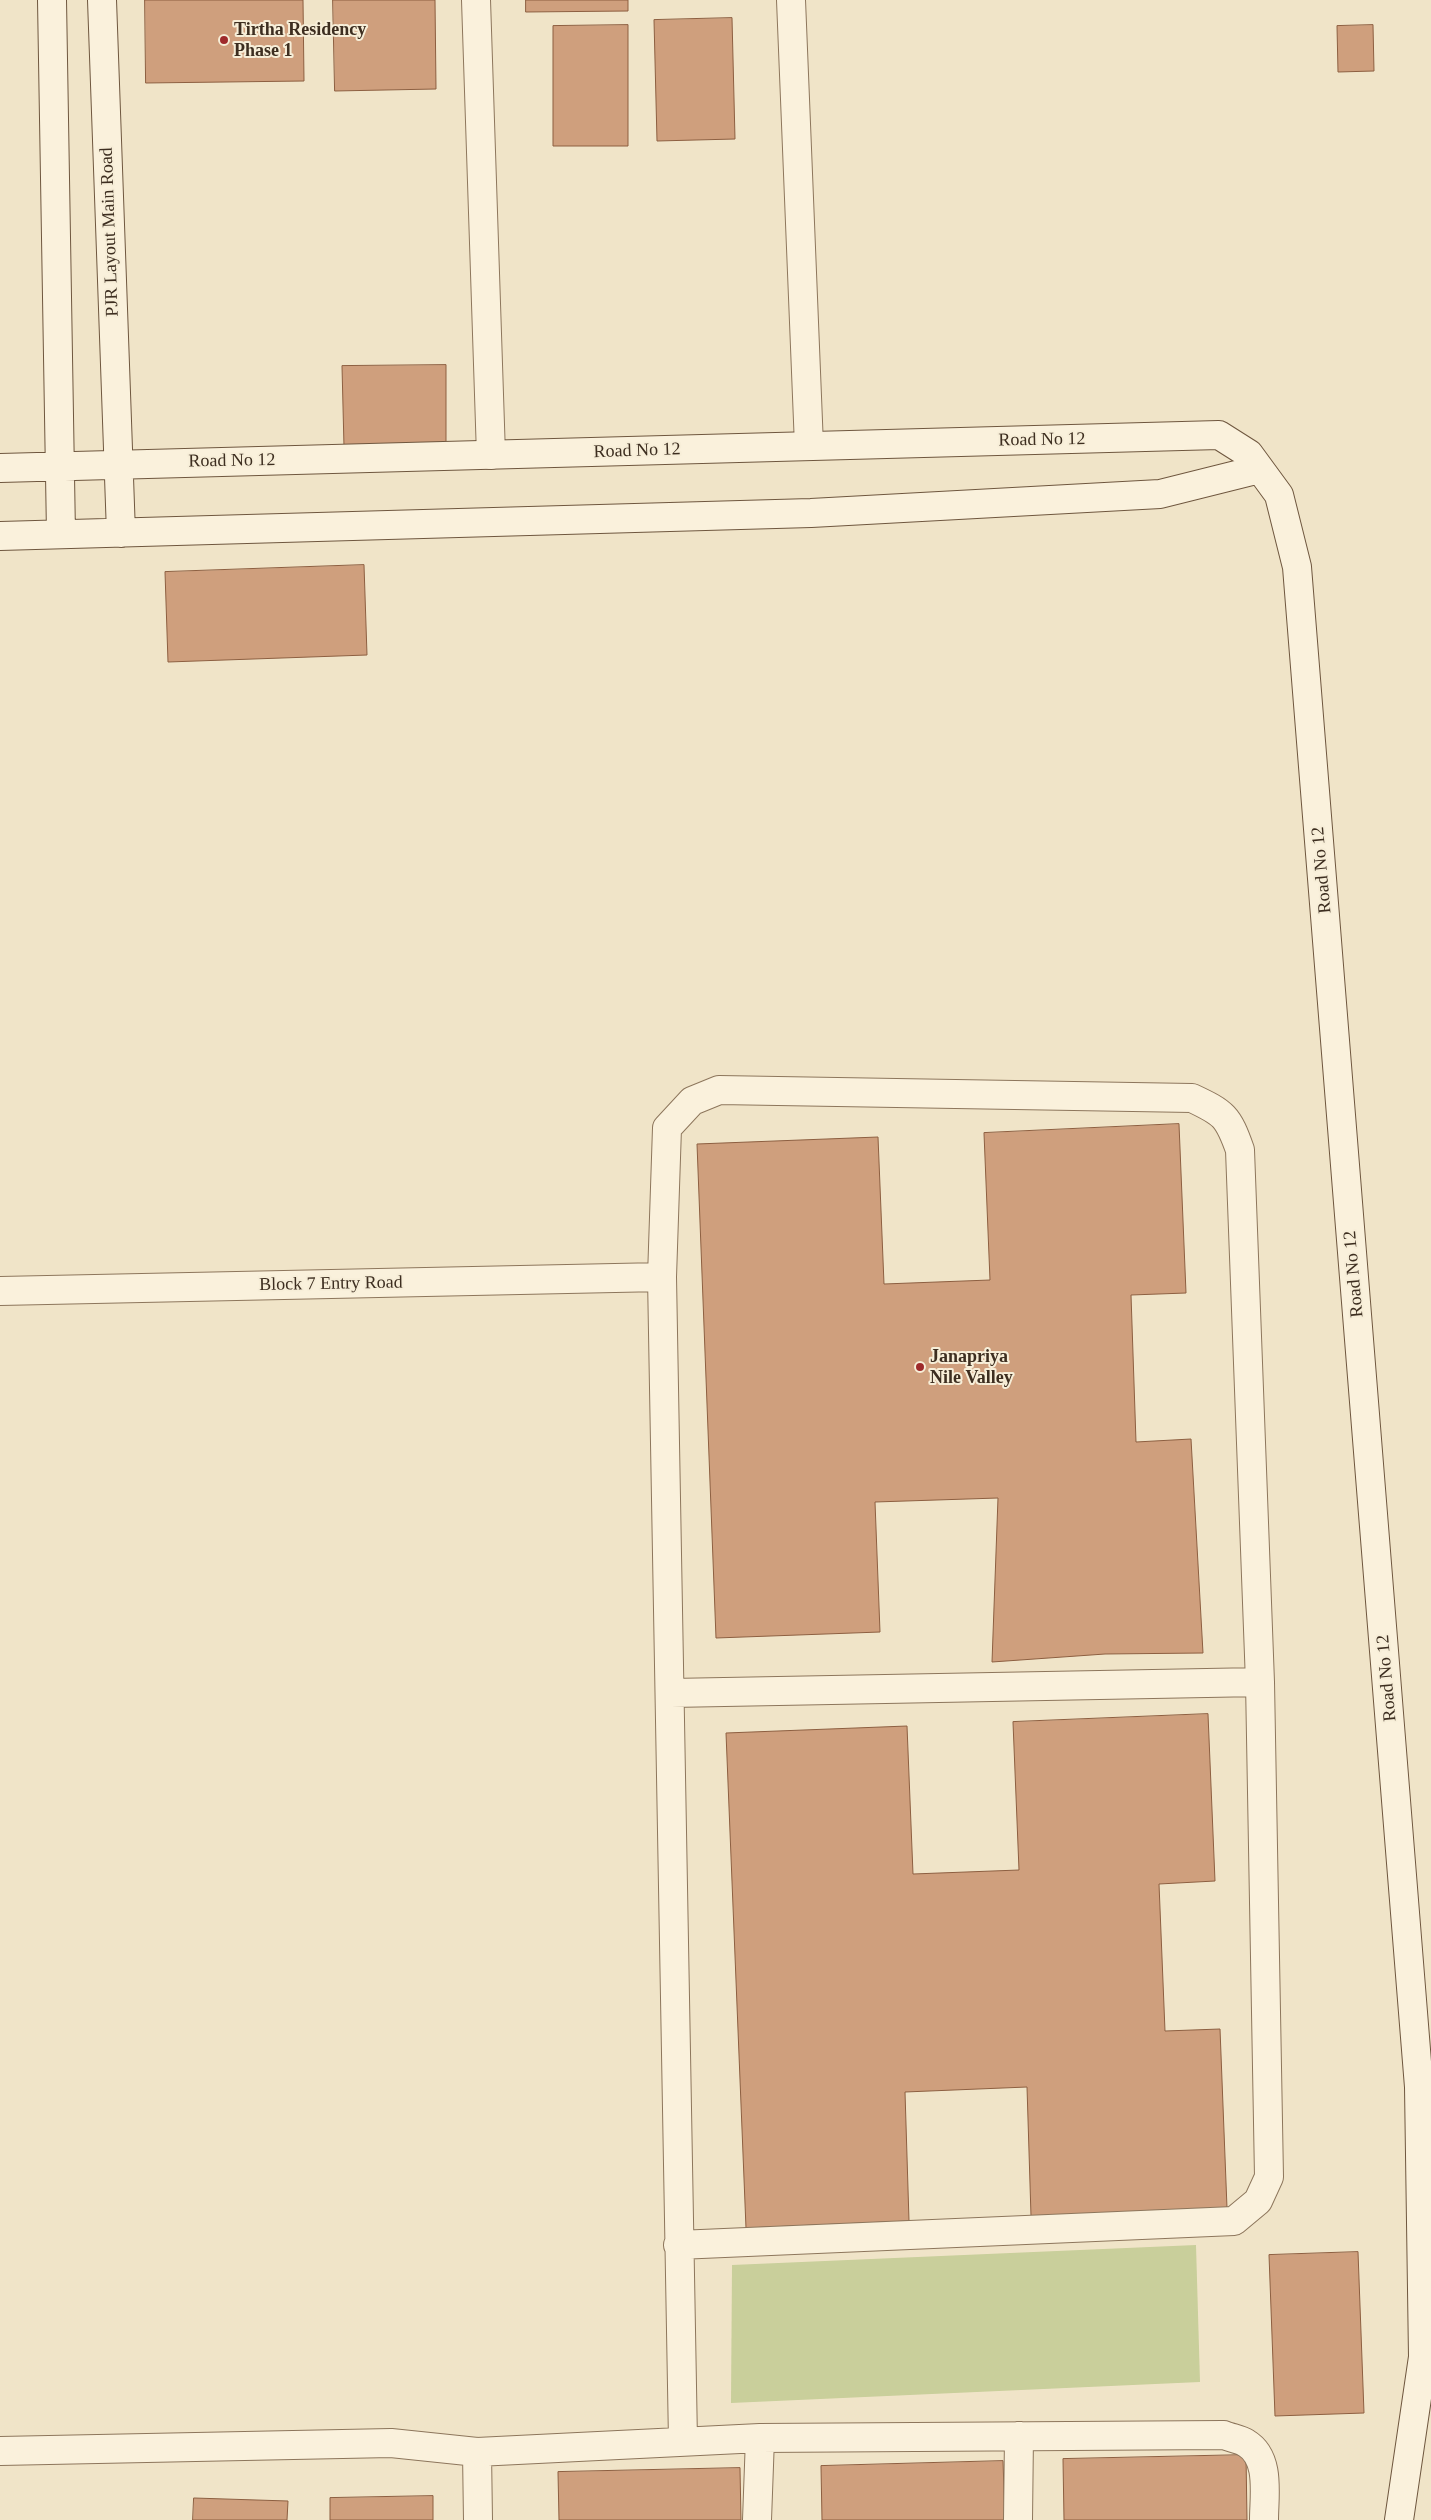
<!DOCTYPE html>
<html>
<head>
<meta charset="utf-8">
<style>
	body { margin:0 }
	canvas { display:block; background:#f0e4c8 }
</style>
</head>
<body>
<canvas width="1431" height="2520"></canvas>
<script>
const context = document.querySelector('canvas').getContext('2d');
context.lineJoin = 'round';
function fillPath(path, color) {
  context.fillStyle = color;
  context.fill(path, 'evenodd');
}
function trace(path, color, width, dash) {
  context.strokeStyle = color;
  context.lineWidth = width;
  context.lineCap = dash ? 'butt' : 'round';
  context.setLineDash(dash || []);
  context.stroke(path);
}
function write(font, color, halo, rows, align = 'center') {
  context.font = font + ' "Times New Roman",serif';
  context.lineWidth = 4;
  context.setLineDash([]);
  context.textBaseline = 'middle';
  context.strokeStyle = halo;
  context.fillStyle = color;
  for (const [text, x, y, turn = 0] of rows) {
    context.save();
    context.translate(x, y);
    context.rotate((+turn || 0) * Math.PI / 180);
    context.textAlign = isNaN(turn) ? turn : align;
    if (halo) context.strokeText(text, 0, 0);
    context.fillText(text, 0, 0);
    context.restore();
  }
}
fillPath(new Path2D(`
	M 1196,2245 L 1200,2382 L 731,2403 L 732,2265 Z`), '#c9cf9b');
const building = new Path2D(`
	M 145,0 L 303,0 L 304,81 L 146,83 Z
	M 333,0 L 435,0 L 436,89 L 335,91 Z
	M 526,0 L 628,0 L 628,11 L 526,12 Z
	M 732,18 L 735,139 L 657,141 L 654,20 Z
	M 628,25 L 628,146 L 553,146 L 553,26 Z
	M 1373,25 L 1374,71 L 1338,72 L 1337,26 Z
	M 446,365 L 446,446 L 344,447 L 342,366 Z
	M 364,565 L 367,655 L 168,662 L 165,572 Z
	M 1179,1124 L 1186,1293 L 1131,1295 L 1136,1442 L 1191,1439 L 1203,1653 L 1105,1654 L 992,1662 L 998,1498 L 875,1502 L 880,1632 L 716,1638 L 697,1144 L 878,1137 L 884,1284 L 990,1280 L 984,1133 Z
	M 1208,1714 L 1215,1881 L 1159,1884 L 1165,2031 L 1220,2029 L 1227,2208 L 1031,2216 L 1027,2087 L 905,2092 L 909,2221 L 746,2228 L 726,1733 L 907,1726 L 913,1874 L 1019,1870 L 1013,1722 Z
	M 1358,2252 L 1364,2413 L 1275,2416 L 1269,2255 Z
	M 1246,2455 L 1247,2520 L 1064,2520 L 1063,2459 Z
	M 1003,2461 L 1005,2520 L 822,2520 L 821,2466 Z
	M 740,2468 L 741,2520 L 559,2520 L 558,2472 Z
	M 433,2496 L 433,2520 L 330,2520 L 330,2498 Z
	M 194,2498 L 288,2501 L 287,2520 L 193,2520 Z`);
fillPath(building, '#cf9f7d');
trace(building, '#8d5f41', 1);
const street = new Path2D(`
	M 476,0 L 491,455
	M 791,0 L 809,446
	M 0,1291 L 662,1277
	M 671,1693 L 1260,1682
	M 678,2245 L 1234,2221 L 1258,2201 L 1269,2177 L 1260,1682 L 1240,1150 C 1228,1116 1224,1113 1192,1098 L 719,1090 L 692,1101 L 667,1128 L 662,1277 L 683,2441
	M 0,2451 L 391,2443 L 477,2452 L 760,2438 L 1224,2435 C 1231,2438 1240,2439 1246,2443 C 1271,2458 1264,2495 1264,2520
	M 477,2452 L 478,2520
	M 757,2520 L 760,2438
	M 1018,2520 L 1019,2436`);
const secondary = new Path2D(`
	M 52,0 L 61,534
	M 102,0 L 121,533
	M 0,468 L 1219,435 L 1249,454 L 1279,495 L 1297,567 L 1419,2087 L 1423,2357 L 1399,2520
	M 0,536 L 811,513 L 1160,494 L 1260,469`);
trace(street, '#8d765c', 30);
trace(secondary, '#6f573f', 30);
trace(street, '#faf1dc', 28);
trace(secondary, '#faf1dc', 28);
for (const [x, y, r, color] of [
	[224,40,5,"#9e2a2b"],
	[920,1367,5,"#9e2a2b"]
]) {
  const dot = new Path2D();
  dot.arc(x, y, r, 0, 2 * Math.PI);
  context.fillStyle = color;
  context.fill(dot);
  trace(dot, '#f7eed8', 2);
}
write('bold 18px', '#3d2e20', '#f7eed8', [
	["Tirtha Residency",234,30],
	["Phase 1",234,51],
	["Janapriya",930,1357],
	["Nile Valley",930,1378]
], 'left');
write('18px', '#3d2e20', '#f7eed8', [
	["PJR Layout Main Road",110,232,-92],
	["Road No 12",1042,440,-1],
	["Road No 12",637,451,-2],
	["Road No 12",232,461,-1],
	["Road No 12",1322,870,-95],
	["Road No 12",1354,1274,-95],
	["Block 7 Entry Road",331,1284,-1],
	["Road No 12",1387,1678,-95]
]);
</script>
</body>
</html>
